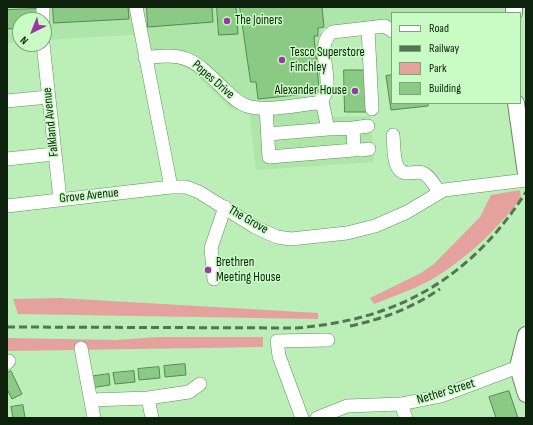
<!DOCTYPE html>
<html>
<head>
<meta charset="utf-8">
<style>
	body { margin:0 }
	#map { position:relative; width:533px; height:425px; overflow:hidden; background:#bceeb8; font-family:"Sofia Sans Condensed",sans-serif }
	canvas { display:block }
	.frame { position:absolute; inset:0; border:8px solid #0e210d; pointer-events:none }
	.legend { position:absolute; left:391px; top:12px; width:130px; height:92px; box-sizing:border-box; background:#c9fcc5; border:1px solid #7ea47b; margin:0; padding:5px 7px; list-style:none; font-size:12px; color:#0e210d }
	.legend li { display:flex; align-items:center; gap:8px; height:20px }
	.legend b { width:20px; border:1px solid #7ea47b }
	.north { position:absolute; left:12px; top:12px; width:40px; height:40px; box-sizing:border-box; background:#c9fcc5; border:1px solid #7ea47b; border-radius:50%; rotate:223deg; font-size:11px; font-weight:700; line-height:16px; text-align:center; color:#0e210d }
	.north::after { content:''; display:block; margin:auto; width:14px; height:18px; background:#9639a3; clip-path:polygon(50% 0,100% 100%,50% 72%,0 100%) }
</style>
</head>
<body>
<div id="map">
<canvas width="533" height="425"></canvas>
<div class="frame"></div>
<ul class="legend">
<li><b style="height:5px;background:#fff"></b>Road</li>
<li><b style="height:5px;background:#547452"></b>Railway</li>
<li><b style="height:11px;background:#e4a19e"></b>Park</li>
<li><b style="height:11px;background:#8aca85"></b>Building</li>
</ul>
<div class="north">N</div>
</div>
<script>
const context = document.querySelector('canvas').getContext('2d');
context.lineJoin = 'round';
function fillPath(path, color) {
  context.fillStyle = color;
  context.fill(path, 'evenodd');
}
function trace(path, color, width, dash) {
  context.strokeStyle = color;
  context.lineWidth = width;
  context.lineCap = dash ? 'butt' : 'round';
  context.setLineDash(dash || []);
  context.stroke(path);
}
function write(font, color, halo, rows, align = 'center') {
  context.font = font + ' "Sofia Sans Condensed",sans-serif';
  context.lineWidth = 3;
  context.setLineDash([]);
  context.textBaseline = 'middle';
  context.strokeStyle = halo;
  context.fillStyle = color;
  for (const [text, x, y, turn = 0] of rows) {
    context.save();
    context.translate(x, y);
    context.rotate((+turn || 0) * Math.PI / 180);
    context.textAlign = isNaN(turn) ? turn : align;
    if (halo) context.strokeText(text, 0, 0);
    context.fillText(text, 0, 0);
    context.restore();
  }
}
fillPath(new Path2D(`
	M 7,7 L 504,7 L 504,13 L 392,13 L 392,23 L 321,29 L 324,117 L 370,116 L 374,162 L 256,170 L 249,114 L 230,108 L 192,71 L 173,62 L 153,63 L 146,34 L 44,40 L 44,20 L 20,20 L 20,42 L 7,43 Z`), '#aee5a9');
fillPath(new Path2D(`
	M 520,190 L 521,198 C 498,229 460,265 425,283 C 409,291 391,297 374,304 L 370,298 L 421,273 L 434,264 L 480,217 L 491,195 Z
	M 59,298 L 318,313 L 318,319 L 18,314 L 13,299 Z
	M 158,337 L 263,337 L 263,347 L 7,351 L 7,338 L 116,340 Z`), '#e4a19e');
const building = new Path2D(`
	M 53,7 L 128,7 L 129,19 L 54,23 Z
	M 147,7 L 212,7 L 213,22 L 148,27 Z
	M 217,7 L 236,7 L 238,34 L 219,35 Z
	M 240,7 L 322,7 L 324,27 L 318,28 L 318,36 L 314,36 L 319,88 L 316,93 L 258,99 L 256,82 L 251,82 Z
	M 37,9 L 38,20 L 20,20 L 20,28 L 7,29 L 7,10 Z
	M 344,70 L 365,70 L 367,112 L 345,112 Z
	M 392,75 L 392,103 L 428,103 L 428,106 L 391,110 L 386,76 Z
	M 185,364 L 186,375 L 165,377 L 164,366 Z
	M 159,367 L 160,378 L 139,380 L 138,369 Z
	M 11,371 L 22,394 L 12,399 L 7,389 L 7,373 Z
	M 134,371 L 135,382 L 115,384 L 113,373 Z
	M 109,374 L 110,385 L 90,388 L 88,377 Z
	M 509,391 L 518,418 L 496,418 L 489,397 Z
	M 23,405 L 25,418 L 13,418 L 11,407 Z`);
fillPath(building, '#8aca85');
trace(building, '#588655', 1);
const minor = new Path2D(`
	M 136,7 L 171,187 L 186,187 L 199,192 L 255,227 L 277,237 L 291,239 L 347,233 L 375,226 L 407,212 L 444,190 L 526,180
	M 43,20 L 43,7
	M 368,28 L 372,109
	M 43,44 L 60,199
	M 145,58 C 188,51 195,61 225,90 C 231,96 238,103 247,106 C 268,112 295,105 317,103 C 342,90 310,45 333,32 L 385,26 L 392,31
	M 7,101 L 48,97
	M 266,108 L 269,157 L 354,150 L 353,128 L 328,129 L 322,101
	M 353,128 L 368,126
	M 268,134 L 328,129
	M 393,135 C 394,144 393,162 399,169 C 405,177 415,170 423,173 C 430,176 435,186 439,192
	M 361,150 L 369,149
	M 7,159 L 54,154
	M 7,206 L 171,187
	M 214,279 L 211,248 L 225,207
	M 81,348 L 94,418
	M 7,363 L 9,361
	M 148,398 L 189,392 L 200,384
	M 91,400 L 148,398 L 152,418
	M 401,404 L 406,418
	M 302,418 L 279,356 L 277,341 L 328,340
	M 317,418 L 347,406 L 401,404 L 441,396 L 518,367`);
const major = new Path2D(`
	M 514,7 L 514,13
	M 516,103 L 526,174
	M 526,335 L 518,367 L 526,394`);
trace(minor, '#618f5d', 14);
trace(major, '#618f5d', 18);
trace(minor, '#fff', 13);
trace(major, '#fff', 16);
trace(new Path2D(`
	M 350,326 C 383,319 412,308 440,289
	M 7,327 L 296,328 C 398,320 471,278 526,192`), '#547452', 3, [8, 4]);
for (const [x, y, r, color] of [
	[227,21,4,"#9639a3"],
	[282,60,4,"#9639a3"],
	[355,91,4,"#9639a3"],
	[208,270,4,"#9639a3"]
]) {
  const dot = new Path2D();
  dot.arc(x, y, r, 0, 2 * Math.PI);
  context.fillStyle = color;
  context.fill(dot);
  trace(dot, '#c9fcc5', 1.5);
}
write('13px', '#0e210d', '#c9fcc5', [
	["The Joiners",235,21],
	["Tesco Superstore",290,53],
	["Finchley",290,68],
	["Alexander House",347,91,"right"],
	["Brethren",216,263],
	["Meeting House",216,278]
], 'left');
write('13px', '#0e210d', '#c9fcc5', [
	["Popes Drive",213,80,41],
	["Falkland Avenue",51,122,-96],
	["Grove Avenue",89,196,-6],
	["The Grove",248,220,30],
	["Nether Street",446,392,-17]
]);
</script>
</body>
</html>
